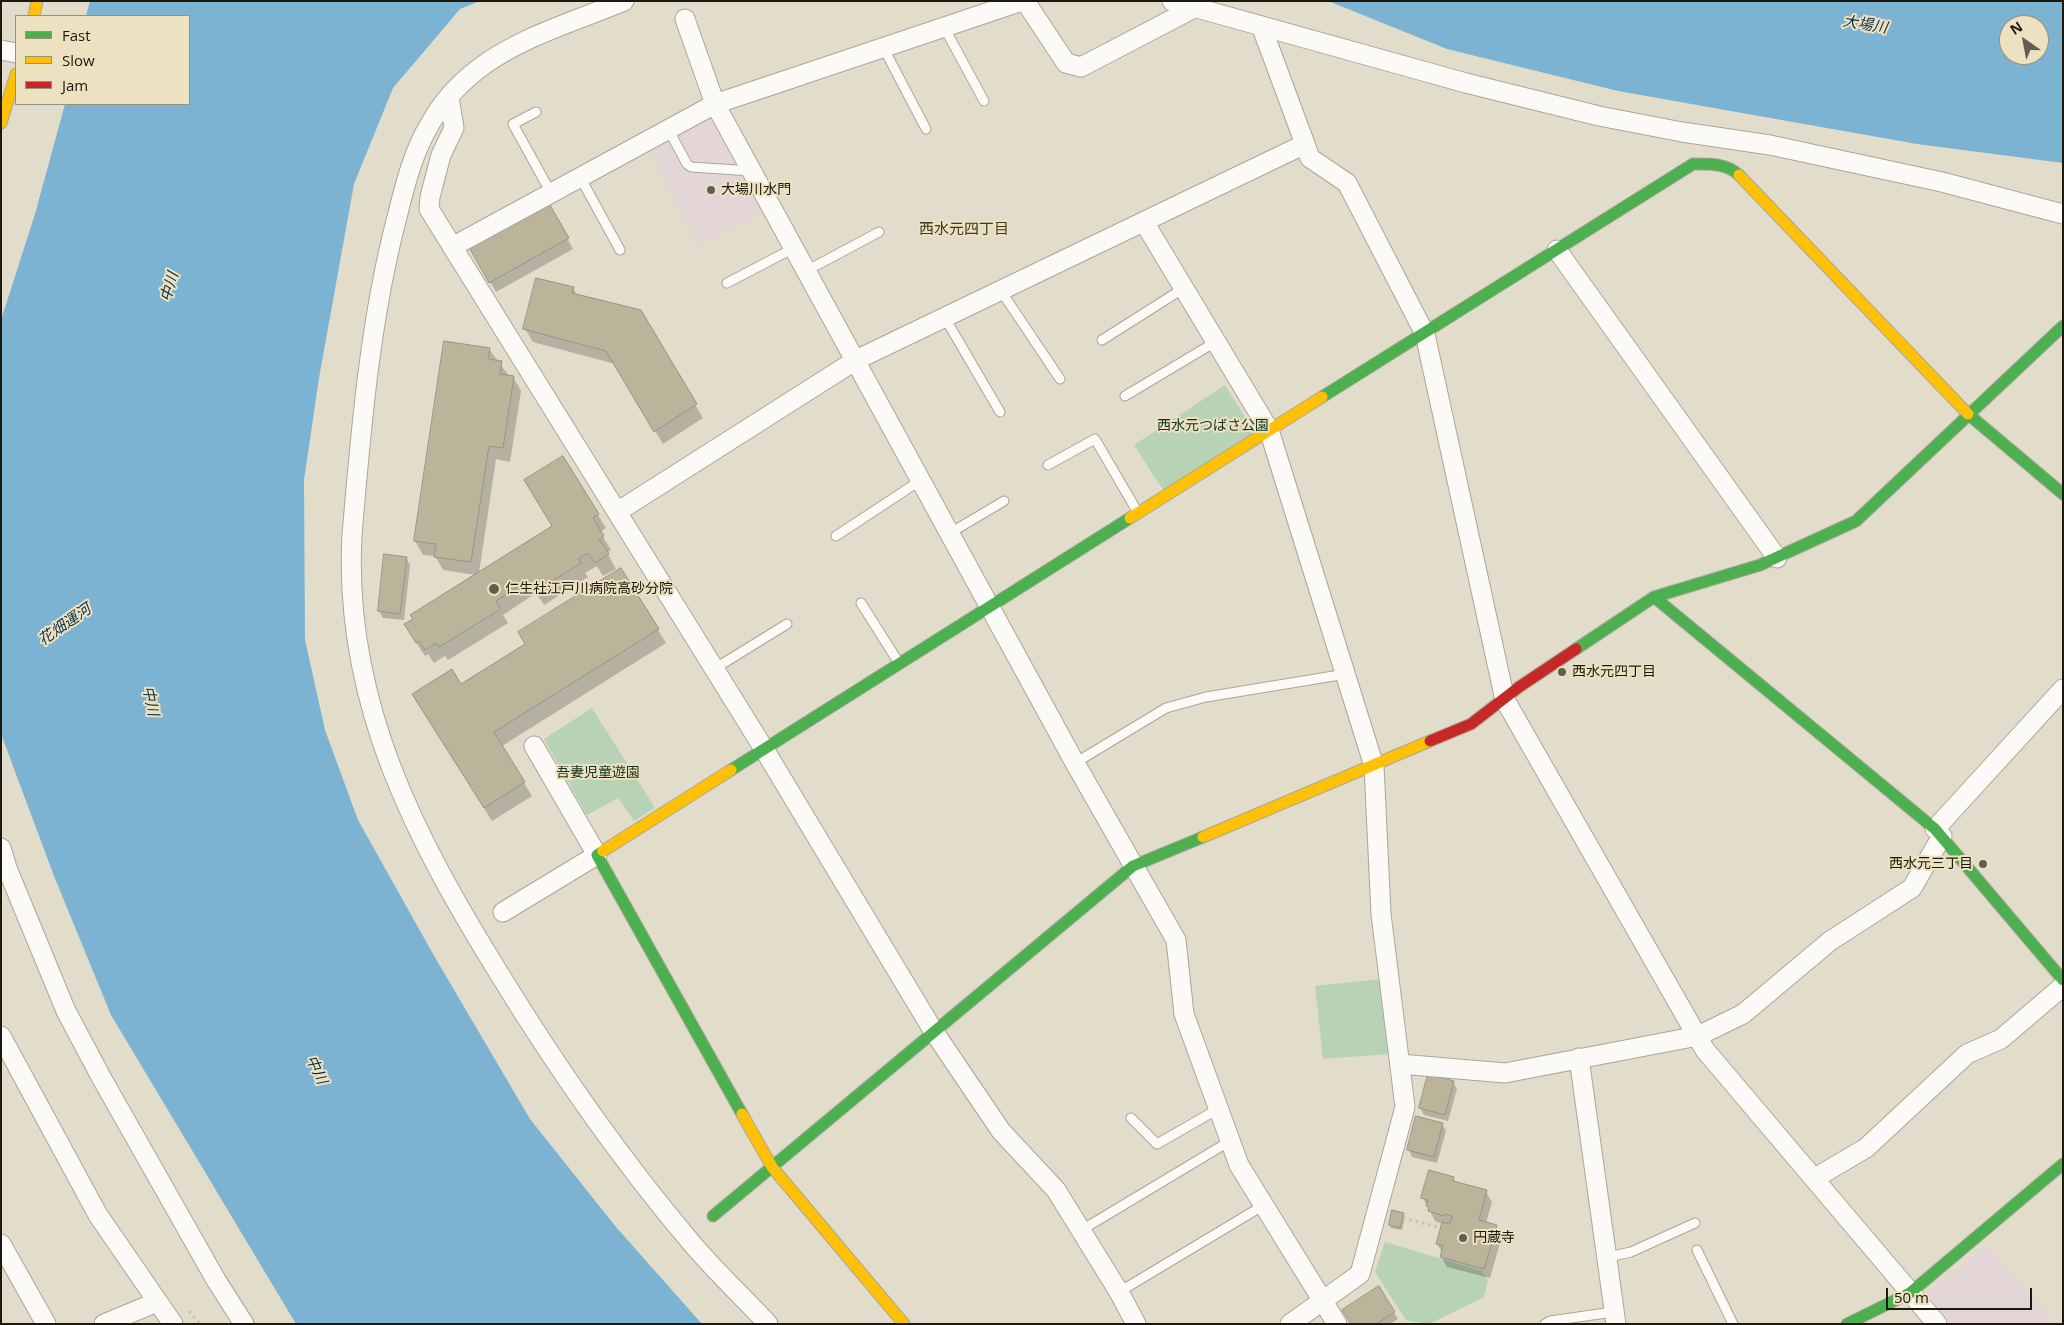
<!DOCTYPE html>
<html>
<head>
<meta charset="utf-8">
<style>
	body { margin:0 }
	#map { position:relative; width:2064px; height:1325px; overflow:hidden; background:#e2dccb; font-family:"Open Sans",sans-serif }
	canvas { display:block }
	.frame { position:absolute; inset:0; border:2px solid #1c180d; pointer-events:none }
	.legend { position:absolute; left:15px; top:15px; width:175px; height:90px; box-sizing:border-box; background:#ece1c1; border:1px solid #999179; margin:0; padding:6px 9px; list-style:none; font-size:15px; color:#1c180d }
	.legend li { display:flex; align-items:center; gap:10px; height:25px }
	.legend b { width:25px; border:1px solid #999179 }
	.north { position:absolute; left:1999px; top:15px; width:50px; height:50px; box-sizing:border-box; background:#ece1c1; border:1px solid #999179; border-radius:50%; rotate:327deg; font-size:14px; font-weight:700; line-height:20px; text-align:center; color:#1c180d }
	.north::after { content:''; display:block; margin:auto; width:18px; height:22px; background:#615d50; clip-path:polygon(50% 0,100% 100%,50% 72%,0 100%) }
	.scale { position:absolute; left:1886px; top:1288px; width:146px; height:22px; box-sizing:border-box; border:2px solid #1c180d; border-top:0; padding-left:6px; font-size:15px; line-height:18px; white-space:nowrap; color:#1c180d; -webkit-text-stroke:4px #ece1c1; paint-order:stroke }
</style>
</head>
<body>
<div id="map">
<canvas width="2064" height="1325"></canvas>
<div class="frame"></div>
<ul class="legend">
<li><b style="height:6px;background:#4caf50"></b>Fast</li>
<li><b style="height:6px;background:#ffc107"></b>Slow</li>
<li><b style="height:6px;background:#c62828"></b>Jam</li>
</ul>
<div class="north">N</div>
<div class="scale">50 m</div>
</div>
<script>
const context = document.querySelector('canvas').getContext('2d');
context.lineJoin = 'round';
function fillPath(path, color) {
  context.fillStyle = color;
  context.fill(path, 'evenodd');
}
function trace(path, color, width, dash) {
  context.strokeStyle = color;
  context.lineWidth = width;
  context.lineCap = dash ? 'butt' : 'round';
  context.setLineDash(dash || []);
  context.stroke(path);
}
function write(font, color, halo, rows, align = 'center') {
  context.font = font + ' "Open Sans","Noto Sans JP",sans-serif';
  context.lineWidth = 4;
  context.setLineDash([]);
  context.textBaseline = 'middle';
  context.strokeStyle = halo;
  context.fillStyle = color;
  for (const [text, x, y, turn = 0] of rows) {
    context.save();
    context.translate(x, y);
    context.rotate((+turn || 0) * Math.PI / 180);
    context.textAlign = isNaN(turn) ? turn : align;
    if (halo) context.strokeText(text, 0, 0);
    context.fillText(text, 0, 0);
    context.restore();
  }
}
fillPath(new Path2D(`
	M 709,116 L 761,212 L 699,246 L 649,149 Z
	M 1987,1245 L 2051,1318 L 2045,1324 L 1945,1324 L 1927,1302 L 1927,1293 Z`), '#e4d6d6');
fillPath(new Path2D(`
	M 1225,385 L 1255,433 L 1163,490 L 1134,445 Z
	M 592,708 L 655,808 L 634,821 L 618,798 L 587,815 L 544,739 Z
	M 1381,979 L 1388,1054 L 1323,1059 L 1315,986 Z
	M 1385,1242 L 1482,1271 L 1488,1280 L 1484,1297 L 1429,1324 L 1406,1320 L 1375,1272 Z`), '#b8d2b5');
fillPath(new Path2D(`
	M 90,1 L 480,1 L 460,9 L 393,88 L 354,184 L 319,378 L 304,480 L 305,640 L 325,730 L 358,820 L 433,954 L 530,1119 L 616,1227 L 702,1324 L 296,1324 L 111,1015 L 54,876 L 1,734 L 1,320 L 35,214 L 65,104 L 189,104 L 189,16 L 86,16 Z
	M 1328,1 L 2063,1 L 2063,163 L 1917,144 L 1618,91 L 1447,49 ZM 2009,25 L 2039,25 L 2039,55 L 2009,55 Z`), '#7cb3d3');
fillPath(new Path2D(`
	M 550,207 L 573,249 L 496,292 L 472,250 Z
	M 573,288 L 577,295 L 641,312 L 703,418 L 663,444 L 615,364 L 533,342 L 525,329 Z
	M 489,349 L 509,376 L 513,377 L 521,391 L 510,462 L 496,459 L 479,573 L 553,527 L 562,457 L 606,528 L 600,532 L 611,550 L 607,553 L 616,569 L 603,576 L 597,566 L 585,573 L 588,577 L 544,605 L 536,593 L 503,615 L 508,623 L 448,660 L 445,656 L 434,663 L 428,654 L 425,656 L 413,638 L 476,575 L 443,570 L 435,556 L 423,555 L 415,541 Z
	M 385,556 L 406,558 L 410,565 L 404,620 L 383,618 L 379,611 Z
	M 620,569 L 666,643 L 502,746 L 532,796 L 492,821 L 422,708 L 526,644 Z
	M 1453,1082 L 1457,1089 L 1448,1121 L 1424,1115 L 1420,1108 Z
	M 1442,1124 L 1446,1131 L 1437,1163 L 1412,1157 L 1409,1150 Z
	M 1453,1178 L 1457,1184 L 1486,1192 L 1492,1202 L 1486,1223 L 1496,1226 L 1502,1236 L 1490,1278 L 1447,1267 L 1441,1257 L 1443,1253 L 1437,1244 L 1443,1224 L 1435,1221 L 1423,1198 Z
	M 1403,1214 L 1405,1217 L 1402,1230 L 1391,1228 L 1390,1225 Z
	M 1379,1288 L 1398,1319 L 1390,1324 L 1352,1324 Z`), '#0003');
const building = new Path2D(`
	M 550,205 L 569,238 L 489,283 L 470,249 Z
	M 536,278 L 574,287 L 572,293 L 641,310 L 697,404 L 654,432 L 606,351 L 523,329 Z
	M 444,341 L 490,348 L 488,359 L 502,361 L 500,374 L 514,376 L 503,448 L 489,446 L 471,562 L 434,557 L 436,544 L 414,541 Z
	M 563,456 L 599,514 L 593,518 L 604,536 L 599,539 L 609,554 L 595,563 L 588,553 L 578,559 L 581,563 L 535,592 L 528,580 L 496,601 L 501,609 L 439,647 L 436,643 L 425,650 L 419,641 L 416,643 L 404,624 L 413,619 L 410,615 L 552,526 L 524,480 Z
	M 384,554 L 407,557 L 400,614 L 378,611 Z
	M 621,568 L 659,629 L 494,732 L 525,782 L 484,808 L 412,694 L 452,669 L 461,684 L 525,644 L 518,632 Z
	M 1428,1074 L 1454,1081 L 1445,1115 L 1419,1108 Z
	M 1416,1116 L 1443,1123 L 1434,1157 L 1407,1150 Z
	M 1429,1170 L 1454,1177 L 1453,1181 L 1487,1190 L 1479,1220 L 1497,1225 L 1484,1269 L 1440,1257 L 1443,1246 L 1436,1244 L 1442,1222 L 1450,1224 L 1452,1216 L 1445,1214 L 1444,1216 L 1428,1211 L 1429,1207 L 1426,1206 L 1428,1200 L 1421,1198 Z
	M 1392,1210 L 1404,1213 L 1400,1228 L 1389,1225 Z
	M 1379,1286 L 1395,1312 L 1376,1324 L 1351,1324 L 1342,1310 Z`);
fillPath(building, '#bbb39a');
trace(building, '#979386', 1);
const lane = new Path2D(`
	M 944,27 L 984,101
	M 883,47 L 926,129
	M 536,112 L 513,124 L 551,193
	M 668,129 L 687,164 L 691,167 L 752,171
	M 580,177 L 620,250
	M 806,271 L 879,232
	M 727,283 L 794,248
	M 1001,291 L 1060,379
	M 945,318 L 1000,412
	M 1102,340 L 1184,288
	M 1125,396 L 1217,341
	M 1048,465 L 1095,439 L 1137,511
	M 950,533 L 1004,501
	M 836,536 L 921,480
	M 861,603 L 897,660
	M 714,669 L 787,624
	M 1075,763 L 1166,708 L 1206,697 L 1346,674
	M 1131,1118 L 1157,1144 L 1218,1109
	M 1080,1231 L 1230,1141
	M 1697,1250 L 1733,1324
	M 1608,1257 L 1631,1252 L 1695,1223
	M 1119,1292 L 1264,1205
	M 1545,1324 L 1550,1321 L 1613,1312`);
const street = new Path2D(`
	M 624,1 C 576,21 517,38 477,70 C 459,84 441,104 430,124 C 413,152 405,185 397,217 C 370,320 361,428 352,535 C 343,701 415,838 500,975 C 557,1068 619,1157 689,1240 C 713,1269 742,1296 768,1324
	M 1025,1 L 1066,63 L 1081,67 L 1196,7
	M 1172,1 L 1466,83 L 1599,116 L 1682,132 L 1770,145 L 1942,182 L 2063,214
	M 685,19 L 715,104 L 1075,763 L 1176,940 L 1184,1014 L 1239,1165 L 1337,1324
	M 1,50 L 16,53
	M 449,97 L 454,128 L 441,155 L 430,197 L 429,209 L 764,749 L 934,1032 L 1001,1131 L 1056,1190 L 1119,1292 L 1136,1324
	M 1305,144 L 1310,158 L 1347,183 L 1425,334 L 1505,700 L 1705,1050 L 1937,1324
	M 1144,222 L 1269,430 L 1374,766 L 1381,914 L 1405,1107 L 1360,1274 L 1290,1324
	M 452,247 L 715,104 L 1022,1
	M 1557,250 L 1777,558
	M 617,512 L 856,360 L 1305,144 L 1262,28
	M 1935,829 L 2063,689
	M 1,848 L 7,868 L 66,1011 L 101,1077 L 216,1280 L 244,1324
	M 503,912 L 597,855 L 534,746
	M 1,1036 L 98,1215 L 173,1324
	M 1579,1058 L 1616,1324
	M 1400,1064 L 1505,1073 L 1698,1036 L 1743,1014 L 1830,941 L 1912,888 L 1942,836
	M 1815,1178 L 1866,1148 L 1967,1054 L 2001,1039 L 2063,986
	M 1,1244 L 46,1324
	M 104,1324 L 157,1302`);
const fast = new Path2D(`
	M 1322,397 L 1693,164 C 1709,164 1727,163 1739,175
	M 1968,414 L 2063,494
	M 1654,597 L 1935,829 L 2063,980
	M 1576,649 L 1654,597 L 1760,565 L 1856,521 L 2063,326
	M 731,770 L 1130,518
	M 603,851 L 597,855 L 742,1114
	M 713,1216 L 1133,866 L 1203,837
	M 1847,1324 L 1910,1293 L 2063,1164`);
const slow = new Path2D(`
	M 34,16 L 37,1
	M 1,123 L 16,74
	M 1739,175 L 1968,414
	M 1130,518 L 1322,397
	M 1203,837 L 1430,741
	M 603,851 L 731,770
	M 742,1114 L 772,1167 L 904,1324`);
const jam = new Path2D(`
	M 1430,741 L 1471,724 L 1519,687 L 1576,649`);
trace(lane, '#aba699', 11);
trace(street, '#aba699', 21);
trace(fast, '#aba699', 13);
trace(slow, '#aba699', 13);
trace(jam, '#aba699', 13);
trace(new Path2D(`
	M 1403,1218 L 1438,1227
	M 189,1311 L 200,1324`), '#c3c1bb', 3, [2.5, 4]);
trace(lane, '#fbfaf7', 9);
trace(street, '#fbfaf7', 19);
trace(fast, '#4caf50', 11);
trace(slow, '#ffc107', 11);
trace(jam, '#c62828', 11);
for (const [x, y, r, color] of [
	[711,190,5,"#615d50"],
	[494,589,6,"#615d50"],
	[1562,672,5,"#615d50"],
	[1983,864,5,"#615d50"],
	[1463,1238,5,"#615d50"]
]) {
  const dot = new Path2D();
  dot.arc(x, y, r, 0, 2 * Math.PI);
  context.fillStyle = color;
  context.fill(dot);
  trace(dot, '#ece1c1', 2);
}
write('14px', '#1c180d', '#ece1c1', [
	["大場川水門",721,190],
	["仁生社江戸川病院高砂分院",505,589],
	["西水元四丁目",1572,672],
	["西水元三丁目",1973,864,"right"],
	["円蔵寺",1473,1238]
], 'left');
write('14px', '#10321c', '#ece1c1', [
	["西水元つばさ公園",1213,426],
	["吾妻児童遊園",598,773]
]);
write('italic 15px', '#0b2f45', '#ece1c1', [
	["大場川",1865,25,9],
	["中川",170,287,-74],
	["花畑運河",65,625,-35],
	["中川",150,701,78],
	["中川",316,1070,65]
]);
write('15px', '#42391e', '#ece1c1', [
	["西水元四丁目",964,230]
]);
</script>
</body>
</html>
